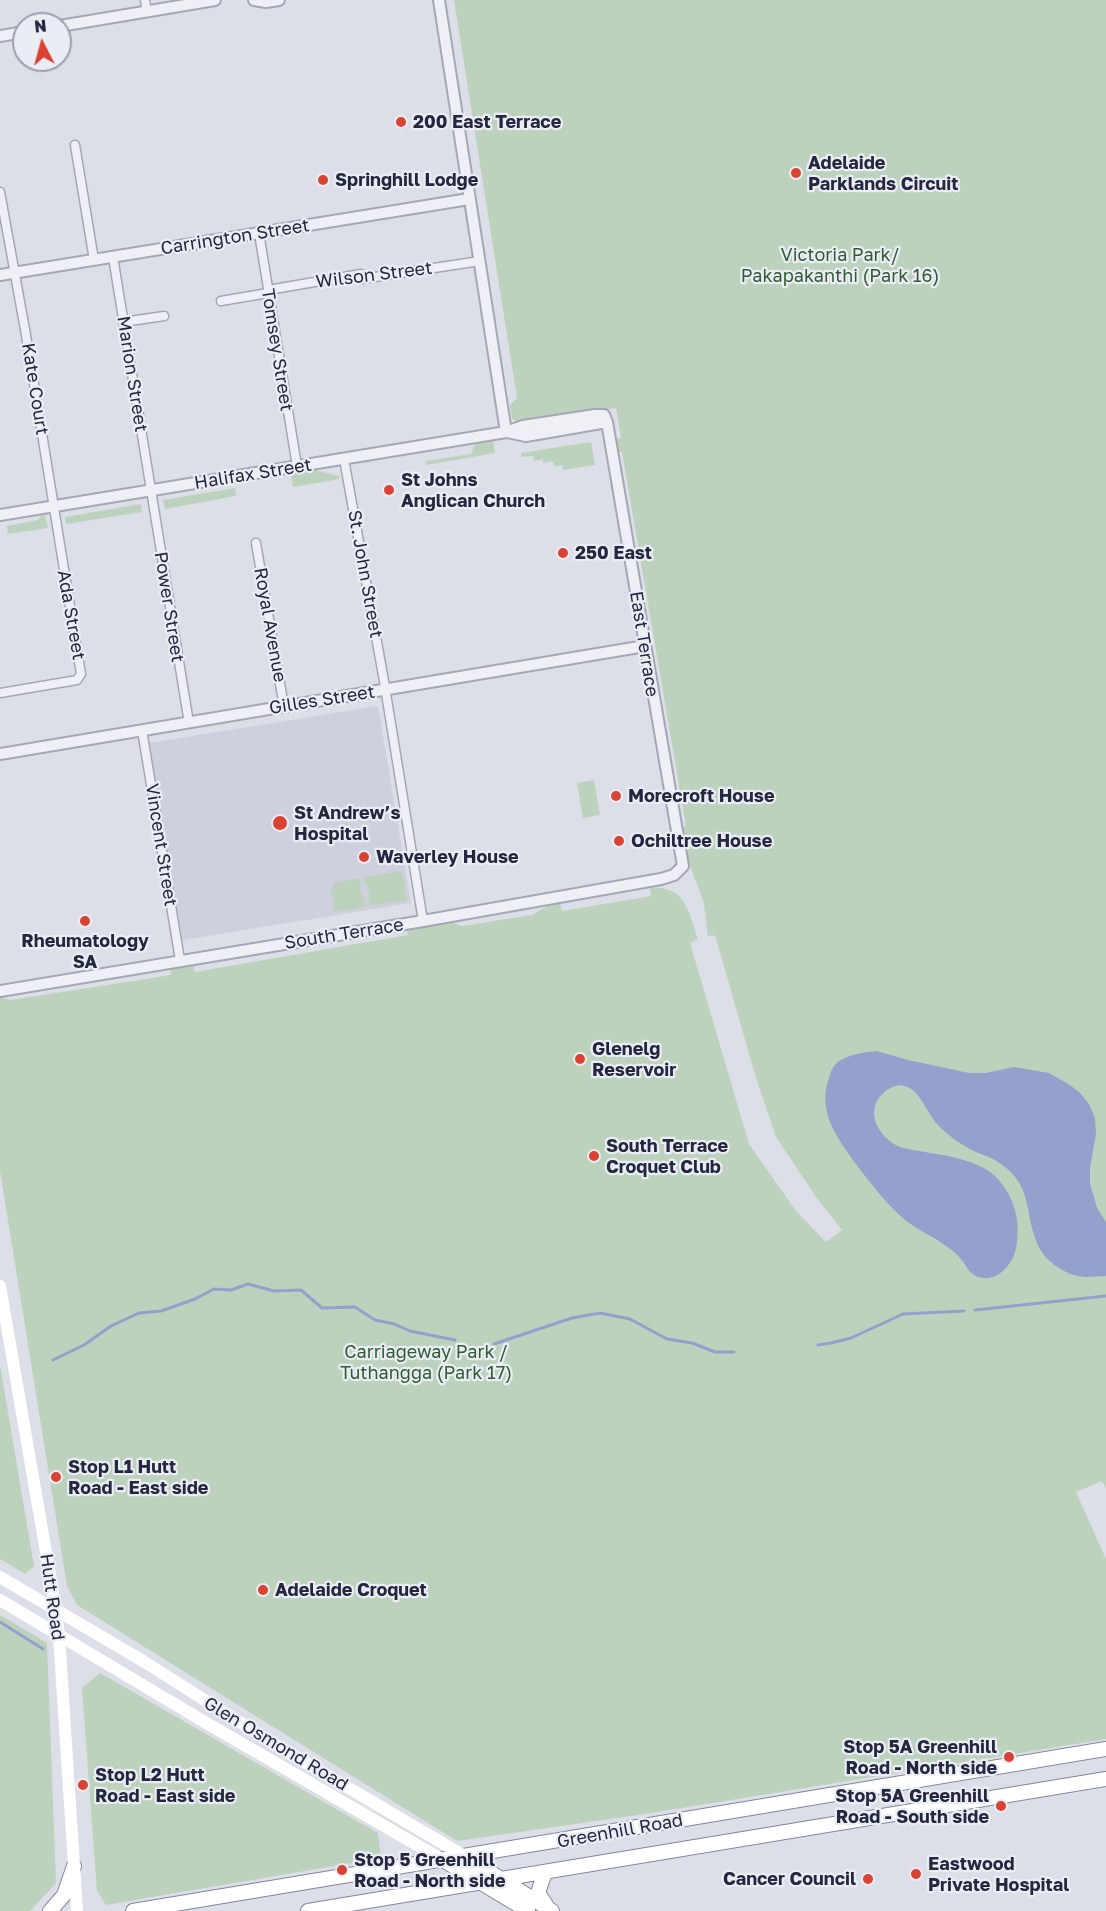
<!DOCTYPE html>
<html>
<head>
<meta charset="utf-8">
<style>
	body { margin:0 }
	#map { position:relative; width:1106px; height:1911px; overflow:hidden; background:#dcdee8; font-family:"Golos Text",sans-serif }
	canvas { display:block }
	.north { position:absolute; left:12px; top:12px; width:60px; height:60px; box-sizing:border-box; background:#ebedf5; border:2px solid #9b9eac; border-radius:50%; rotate:354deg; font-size:16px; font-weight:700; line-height:24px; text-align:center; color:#24283f }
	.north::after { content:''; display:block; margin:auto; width:21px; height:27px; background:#da4234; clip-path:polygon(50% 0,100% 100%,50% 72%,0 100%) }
</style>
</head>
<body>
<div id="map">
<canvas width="1106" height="1911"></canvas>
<div class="north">N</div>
</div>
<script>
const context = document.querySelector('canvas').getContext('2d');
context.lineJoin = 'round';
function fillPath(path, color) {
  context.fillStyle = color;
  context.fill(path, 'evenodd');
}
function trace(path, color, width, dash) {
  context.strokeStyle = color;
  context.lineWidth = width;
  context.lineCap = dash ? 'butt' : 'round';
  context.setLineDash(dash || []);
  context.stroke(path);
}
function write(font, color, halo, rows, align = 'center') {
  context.font = font + ' "Golos Text",sans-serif';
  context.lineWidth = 4.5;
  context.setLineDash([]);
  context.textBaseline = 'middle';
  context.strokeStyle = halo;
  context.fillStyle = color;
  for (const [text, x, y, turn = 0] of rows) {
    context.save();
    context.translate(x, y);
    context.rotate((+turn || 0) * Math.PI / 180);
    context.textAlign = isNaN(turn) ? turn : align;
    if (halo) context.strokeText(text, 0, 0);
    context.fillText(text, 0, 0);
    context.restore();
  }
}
fillPath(new Path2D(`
	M 378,706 L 411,903 L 182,940 L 149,743 Z`), '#ced0dd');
fillPath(new Path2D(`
	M 454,0 L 1106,0 L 1106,1488 L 1102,1481 L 1076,1492 L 1106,1559 L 1106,1739 L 645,1814 L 457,1841 L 77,1605 L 67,1586 L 0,1171 L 0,997 L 11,1000 L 171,975 L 170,967 L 192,963 L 195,972 L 408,935 L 407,928 L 447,921 L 462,926 L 532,915 L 551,904 L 560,903 L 562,911 L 651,896 L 650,888 C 685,884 689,913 698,939 L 690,943 L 749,1144 L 796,1211 L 826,1242 L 842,1230 L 816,1197 L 776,1137 L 756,1078 L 715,935 L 708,937 L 704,903 L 688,861 L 683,827 L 686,826 L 622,452 L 618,452 L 616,439 L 621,438 L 616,408 L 519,423 L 516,422 L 512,418 L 510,405 L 517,398 Z
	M 493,441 L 495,453 L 426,465 L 426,461 L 471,454 L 475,444 Z
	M 591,442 L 595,465 L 563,470 L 562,465 L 554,466 L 553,461 L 543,463 L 543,459 L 534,461 L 533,456 L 521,457 L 521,453 Z
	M 315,470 L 339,476 L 339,479 L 293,487 L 291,474 Z
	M 235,488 L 236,496 L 165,509 L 163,500 Z
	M 141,504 L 142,512 L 66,524 L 65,517 Z
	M 45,515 L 48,528 L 8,534 L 7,526 L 38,520 L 41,516 Z
	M 594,780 L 600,815 L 583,818 L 577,783 Z
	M 402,871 L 407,900 L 370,906 L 368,895 L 370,888 L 365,883 L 364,877 Z
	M 360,878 L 361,884 L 359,890 L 363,896 L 365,907 L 335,912 L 331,890 L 334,883 Z
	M 0,1365 L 34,1566 L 25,1574 L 0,1559 Z
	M 0,1615 L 47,1643 L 56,1883 L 30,1911 L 0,1911 Z
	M 100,1673 L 378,1833 L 381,1858 L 106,1905 L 97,1891 L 82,1688 Z`), '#bdd2bc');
fillPath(new Path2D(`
	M 877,1051 L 908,1060 L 969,1073 L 986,1073 L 1014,1067 L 1049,1073 L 1070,1085 L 1080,1093 L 1089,1104 L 1095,1118 L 1096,1134 L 1090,1168 L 1090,1183 L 1097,1208 L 1106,1222 L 1106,1276 C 1097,1276 1087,1278 1078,1276 C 1062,1273 1043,1259 1037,1243 C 1023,1208 1034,1184 995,1160 C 990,1157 984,1155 978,1153 C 963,1146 948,1136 937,1124 C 927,1113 920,1090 905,1086 C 899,1084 892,1087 887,1090 C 862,1108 877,1137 900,1147 C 930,1155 976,1155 998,1179 C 1014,1197 1020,1219 1017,1242 C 1016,1259 1002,1280 983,1278 C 969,1276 968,1267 960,1258 C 956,1253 951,1249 946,1246 C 933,1236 917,1230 904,1219 C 888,1205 875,1189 862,1172 C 842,1145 815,1113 829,1078 C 831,1070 834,1064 841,1060 C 852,1054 865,1052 877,1051 Z`), '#93a1cc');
trace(new Path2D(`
	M 975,1310 L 1106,1296
	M 494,1344 L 572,1318 L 600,1313 L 630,1319 L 667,1339 L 692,1343 L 715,1352 L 734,1352
	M 818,1345 L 831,1343 L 851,1338 L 903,1314 L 964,1311
	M 53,1360 L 84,1345 L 111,1326 L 139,1313 L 161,1311 L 195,1299 L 214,1289 L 231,1290 L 248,1284 L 274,1291 L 301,1290 L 322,1308 L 355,1307 L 375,1320 L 394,1324 L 410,1331 L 455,1340
	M 0,1622 L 43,1649`), '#93a1cc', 3);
const minor = new Path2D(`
	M 145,0 L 147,12
	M 75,145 L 94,260
	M 0,192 L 26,335 L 81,674 L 77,680 L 0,693
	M 259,233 L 297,466
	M 113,257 L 189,723
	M 268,290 L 361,274 L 362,279 L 480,261
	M 221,301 L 268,293
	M 123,322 L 164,316
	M 344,459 L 384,681 L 423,921
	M 256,543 L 284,707
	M 142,730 L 180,960`);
const tertiary = new Path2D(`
	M 254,0 L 266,2 L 279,0
	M 439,0 L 506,432
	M 60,26 L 215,0
	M 0,36 L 24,32
	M 0,275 L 469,199
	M 507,432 L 526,436 L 607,422
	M 0,515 L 506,432 L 523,426 L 595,415 L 604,415 L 607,422 L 683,866 L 674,875 L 661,879 L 423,921 L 0,991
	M 0,754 L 645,646`);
const trunk = new Path2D(`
	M 466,1857 L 552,1911
	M 443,1860 L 528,1911
	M 545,1872 L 538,1893 L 546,1905
	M 50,1911 L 64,1895 L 74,1866
	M 133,1911 L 1106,1749
	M 308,1911 L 1106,1779`);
trace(minor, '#a5a7b5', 11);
trace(tertiary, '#a5a7b5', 14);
trace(trunk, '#8287a0', 16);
trace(minor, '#eff0f6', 8);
trace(tertiary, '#eff0f6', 10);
trace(new Path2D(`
	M 0,1286 L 56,1610 L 59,1636 L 77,1911
	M 0,1577 L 143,1661 L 274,1744 L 466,1857
	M 0,1600 L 203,1721 L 443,1860`), '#fff', 12);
trace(trunk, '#fff', 14);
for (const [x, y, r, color] of [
	[401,122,6,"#da4234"],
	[796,173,6,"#da4234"],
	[323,180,6,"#da4234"],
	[389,490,6,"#da4234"],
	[563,553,6,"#da4234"],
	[616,796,6,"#da4234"],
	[280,823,8,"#da4234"],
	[619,841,6,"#da4234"],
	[364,857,6,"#da4234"],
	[85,921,6,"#da4234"],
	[580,1059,6,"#da4234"],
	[594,1156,6,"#da4234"],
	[56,1477,6,"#da4234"],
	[263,1590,6,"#da4234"],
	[1009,1757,6,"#da4234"],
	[83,1785,6,"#da4234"],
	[1001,1806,6,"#da4234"],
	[342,1870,6,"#da4234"],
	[916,1874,6,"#da4234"],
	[868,1879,6,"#da4234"]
]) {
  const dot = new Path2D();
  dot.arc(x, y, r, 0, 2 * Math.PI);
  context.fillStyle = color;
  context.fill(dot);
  trace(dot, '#ebedf5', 2);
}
write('bold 18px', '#24283f', '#ebedf5', [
	["200 East Terrace",413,122],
	["Adelaide",808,163],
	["Parklands Circuit",808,184],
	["Springhill Lodge",335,180],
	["St Johns",401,480],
	["Anglican Church",401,501],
	["250 East",575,553],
	["Morecroft House",628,796],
	["St Andrew’s",294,813],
	["Hospital",294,834],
	["Ochiltree House",631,841],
	["Waverley House",376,857],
	["Rheumatology",85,941,"center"],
	["SA",85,962,"center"],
	["Glenelg",592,1049],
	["Reservoir",592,1070],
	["South Terrace",606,1146],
	["Croquet Club",606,1167],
	["Stop L1 Hutt",68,1467],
	["Road - East side",68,1488],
	["Adelaide Croquet",275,1590],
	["Stop 5A Greenhill",997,1747,"right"],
	["Road - North side",997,1768,"right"],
	["Stop L2 Hutt",95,1775],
	["Road - East side",95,1796],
	["Stop 5A Greenhill",989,1796,"right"],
	["Road - South side",989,1817,"right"],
	["Stop 5 Greenhill",354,1860],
	["Road - North side",354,1881],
	["Eastwood",928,1864],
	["Private Hospital",928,1885],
	["Cancer Council",856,1879,"right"]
], 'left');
write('18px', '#24283f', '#ebedf5', [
	["Carrington Street",235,237,-9],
	["Wilson Street",374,275,-7],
	["Tomsey Street",277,350,81],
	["Marion Street",132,374,81],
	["Kate Court",35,389,81],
	["Halifax Street",253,474,-9],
	["St. John Street",365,574,80],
	["Power Street",169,607,81],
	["Ada Street",71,615,80],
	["Royal Avenue",270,625,80],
	["East Terrace",644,644,81],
	["Gilles Street",322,700,-9],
	["Vincent Street",161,845,81],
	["South Terrace",344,934,-9],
	["Hutt Road",52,1597,82],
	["Glen Osmond Road",276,1744,31],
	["Greenhill Road",620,1831,-10]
]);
write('18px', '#315c32', '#ebedf5', [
	["Victoria Park/",840,255],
	["Pakapakanthi (Park 16)",840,276],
	["Carriageway Park /",426,1352],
	["Tuthangga (Park 17)",426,1373]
]);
</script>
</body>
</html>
